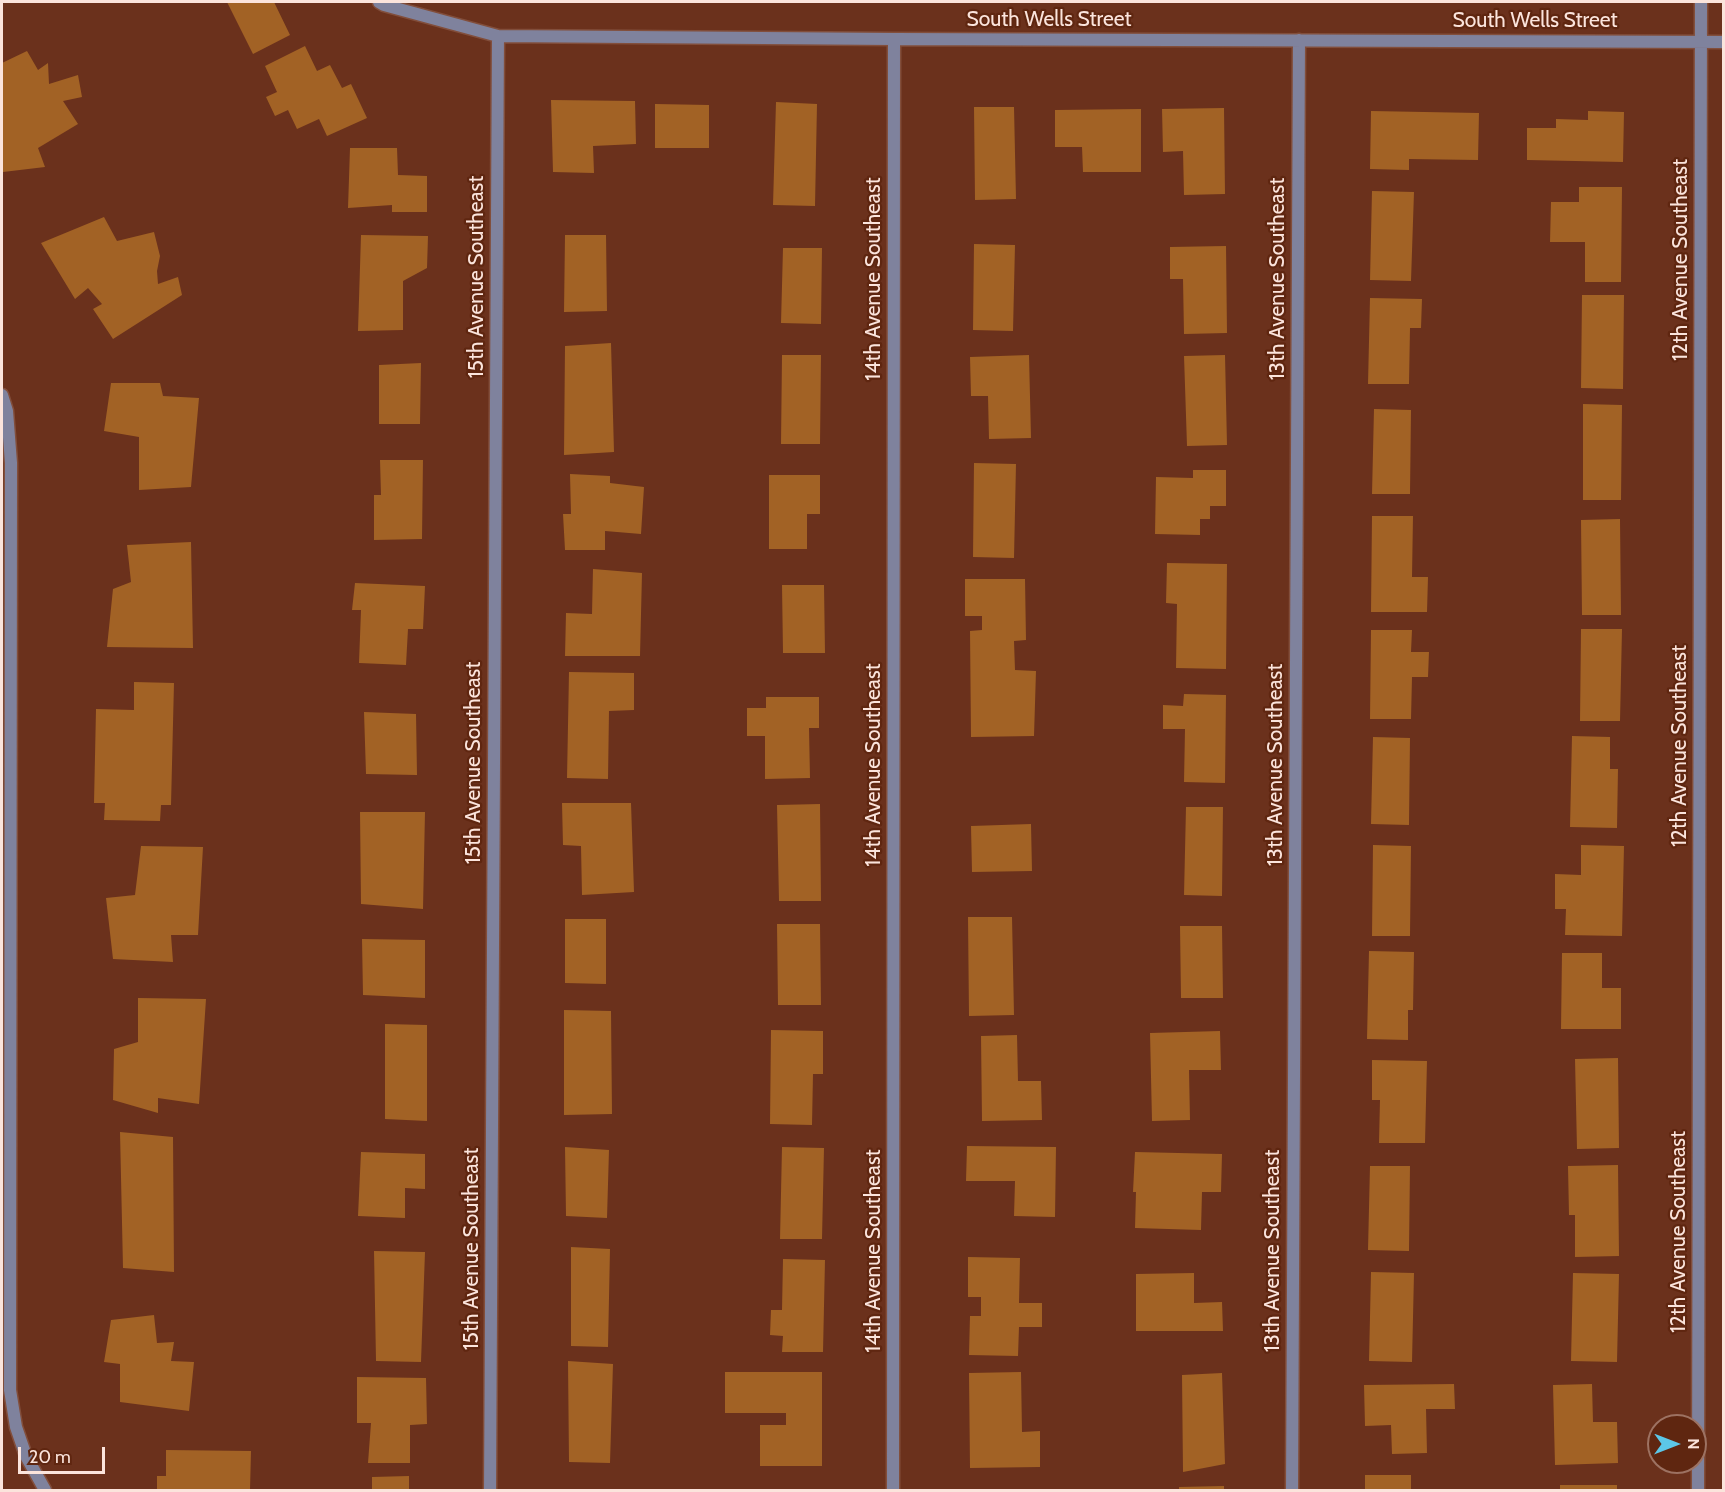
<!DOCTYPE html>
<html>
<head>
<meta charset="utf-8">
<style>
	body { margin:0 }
	#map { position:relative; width:1725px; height:1492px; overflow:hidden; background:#6b311c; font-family:Cabin,sans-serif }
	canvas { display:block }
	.frame { position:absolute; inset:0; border:3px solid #fbe4dc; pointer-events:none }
	.north { position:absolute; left:1647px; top:1414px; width:60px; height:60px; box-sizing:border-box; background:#5f2610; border:2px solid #9d7262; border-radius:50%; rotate:90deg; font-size:16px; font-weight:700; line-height:24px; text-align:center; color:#fbe4dc }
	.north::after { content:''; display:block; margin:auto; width:21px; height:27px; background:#5cc7e7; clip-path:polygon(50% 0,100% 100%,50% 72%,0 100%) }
	.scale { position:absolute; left:18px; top:1447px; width:87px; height:27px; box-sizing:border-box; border:3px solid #fbe4dc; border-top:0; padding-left:8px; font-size:18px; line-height:21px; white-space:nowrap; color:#fbe4dc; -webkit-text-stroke:4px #5f2610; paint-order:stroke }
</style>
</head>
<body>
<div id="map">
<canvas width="1725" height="1492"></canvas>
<div class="frame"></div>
<div class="north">N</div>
<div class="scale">20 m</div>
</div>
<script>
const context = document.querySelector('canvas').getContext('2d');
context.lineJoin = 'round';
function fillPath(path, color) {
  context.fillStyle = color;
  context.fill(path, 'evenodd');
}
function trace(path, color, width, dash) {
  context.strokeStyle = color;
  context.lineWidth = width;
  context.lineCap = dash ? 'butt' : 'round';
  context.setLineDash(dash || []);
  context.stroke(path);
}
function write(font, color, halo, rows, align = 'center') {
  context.font = font + ' Cabin,sans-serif';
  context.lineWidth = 4.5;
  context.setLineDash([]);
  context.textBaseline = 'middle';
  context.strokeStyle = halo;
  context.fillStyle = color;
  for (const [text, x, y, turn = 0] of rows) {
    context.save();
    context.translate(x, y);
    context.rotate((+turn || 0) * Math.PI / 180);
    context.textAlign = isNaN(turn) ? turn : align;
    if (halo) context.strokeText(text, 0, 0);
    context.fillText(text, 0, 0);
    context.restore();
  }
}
fillPath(new Path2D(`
	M 227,2 L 274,2 L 290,35 L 253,54 Z
	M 305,46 L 317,71 L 330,65 L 342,88 L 351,84 L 367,118 L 327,136 L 319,119 L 297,129 L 288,110 L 275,116 L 266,97 L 277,92 L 265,66 Z
	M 27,51 L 38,70 L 48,63 L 49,84 L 78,75 L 82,97 L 63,101 L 78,124 L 38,148 L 45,167 L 3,172 L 2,168 L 2,109 L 3,108 L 2,105 L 2,63 Z
	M 551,100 L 635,101 L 636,144 L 593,146 L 594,173 L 553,172 Z
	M 776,102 L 817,104 L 815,206 L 773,205 Z
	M 655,104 L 709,105 L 709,148 L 655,148 Z
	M 974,107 L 1014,107 L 1016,199 L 975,200 Z
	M 1224,108 L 1225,194 L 1184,195 L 1183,151 L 1163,152 L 1162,109 Z
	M 1141,109 L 1141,172 L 1083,172 L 1082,147 L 1055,147 L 1055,110 Z
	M 1371,111 L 1479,113 L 1478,160 L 1409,159 L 1409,170 L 1370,169 Z
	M 1588,111 L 1624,112 L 1623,162 L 1527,160 L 1527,128 L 1556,128 L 1556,119 L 1588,120 Z
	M 350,148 L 397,148 L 398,175 L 427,176 L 427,212 L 392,212 L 392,205 L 348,208 Z
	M 1579,187 L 1622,187 L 1621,282 L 1585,282 L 1585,242 L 1550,242 L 1551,202 L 1579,202 Z
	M 1372,191 L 1414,192 L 1411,281 L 1370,280 Z
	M 104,217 L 117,241 L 154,232 L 160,256 L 157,271 L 158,284 L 178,277 L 182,295 L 113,339 L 93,309 L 102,304 L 88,288 L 75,299 L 41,243 Z
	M 361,235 L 428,236 L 427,268 L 403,281 L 403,330 L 358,331 Z
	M 565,235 L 606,235 L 607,311 L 564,312 Z
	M 974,244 L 1015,245 L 1013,331 L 973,330 Z
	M 1226,246 L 1227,333 L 1184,334 L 1183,279 L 1170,279 L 1170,247 Z
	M 783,248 L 822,248 L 821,324 L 781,323 Z
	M 1582,295 L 1624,295 L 1623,389 L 1581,388 Z
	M 1370,298 L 1422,299 L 1421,328 L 1410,328 L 1409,384 L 1368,384 Z
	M 611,343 L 614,452 L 564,455 L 565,346 Z
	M 782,355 L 821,355 L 820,444 L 781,444 Z
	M 1029,355 L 1031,438 L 989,439 L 988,396 L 971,396 L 970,357 Z
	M 1225,355 L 1227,445 L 1187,446 L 1184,356 Z
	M 421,363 L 420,424 L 379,424 L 379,365 Z
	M 111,383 L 160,383 L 163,396 L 199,398 L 191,487 L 139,490 L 139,437 L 104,431 Z
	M 1583,404 L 1622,405 L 1621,500 L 1583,500 Z
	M 1374,409 L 1411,410 L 1410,494 L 1372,494 Z
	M 380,460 L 423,460 L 422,539 L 374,540 L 374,495 L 381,495 Z
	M 974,463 L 1016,464 L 1014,558 L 973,557 Z
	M 1193,470 L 1226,470 L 1226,506 L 1210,506 L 1210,519 L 1200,519 L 1200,535 L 1155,534 L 1156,477 L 1193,478 Z
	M 570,474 L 610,476 L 610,483 L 644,487 L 641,534 L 605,531 L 605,550 L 565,550 L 563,514 L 571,514 Z
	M 769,475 L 820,475 L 820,514 L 807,514 L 807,549 L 769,549 Z
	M 1372,516 L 1413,516 L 1412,577 L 1428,577 L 1427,612 L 1371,612 Z
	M 1620,519 L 1621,615 L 1582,615 L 1581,520 Z
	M 191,542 L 193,648 L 107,647 L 113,589 L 131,582 L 127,545 Z
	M 1167,563 L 1227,564 L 1226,669 L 1176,668 L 1177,604 L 1166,603 Z
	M 593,569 L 642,573 L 640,656 L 565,656 L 566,613 L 592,614 Z
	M 965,579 L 1025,579 L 1026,640 L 1014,641 L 1015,670 L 1036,671 L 1034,736 L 971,737 L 970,631 L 982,630 L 982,616 L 965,616 Z
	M 355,583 L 425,586 L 423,629 L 408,629 L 406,665 L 359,663 L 361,610 L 352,610 Z
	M 782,585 L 824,585 L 825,653 L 783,653 Z
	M 1581,629 L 1622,629 L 1620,721 L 1580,721 Z
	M 1371,630 L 1412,630 L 1411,652 L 1429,652 L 1428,677 L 1412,677 L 1411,719 L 1370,719 Z
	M 569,672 L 634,673 L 634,710 L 609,711 L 608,779 L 567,778 Z
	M 134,682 L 174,683 L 171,805 L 161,805 L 160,821 L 104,820 L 105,803 L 94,803 L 96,709 L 134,710 Z
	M 1184,694 L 1226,695 L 1225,783 L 1184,782 L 1185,729 L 1163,729 L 1163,705 L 1183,706 Z
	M 766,697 L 819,697 L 819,728 L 809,728 L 810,778 L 765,779 L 765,736 L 747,736 L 747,708 L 766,708 Z
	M 364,712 L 416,714 L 417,775 L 366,774 Z
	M 1572,736 L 1610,737 L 1610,769 L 1618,769 L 1617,828 L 1570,827 Z
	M 1373,737 L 1410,738 L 1409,825 L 1371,824 Z
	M 562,803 L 631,803 L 634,892 L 582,895 L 581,846 L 563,845 Z
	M 820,804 L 821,901 L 779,901 L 777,805 Z
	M 1186,807 L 1223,807 L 1222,896 L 1184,895 Z
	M 360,812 L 425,812 L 423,909 L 361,904 Z
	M 1031,824 L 1032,871 L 972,872 L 971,826 Z
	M 1373,845 L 1411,846 L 1410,936 L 1372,936 Z
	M 1581,845 L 1624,846 L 1622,936 L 1565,935 L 1566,909 L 1555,909 L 1555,874 L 1581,875 Z
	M 141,846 L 203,847 L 198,935 L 171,935 L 173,962 L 113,959 L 106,898 L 135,895 Z
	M 968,917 L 1012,917 L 1014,1015 L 969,1016 Z
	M 565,919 L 606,919 L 606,984 L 565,983 Z
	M 777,924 L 820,924 L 821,1005 L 778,1005 Z
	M 1180,926 L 1222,926 L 1223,998 L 1181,998 Z
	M 362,939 L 425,940 L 425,998 L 363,995 Z
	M 1369,951 L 1414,952 L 1413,1010 L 1408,1010 L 1408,1040 L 1367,1039 Z
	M 1562,953 L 1602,953 L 1602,988 L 1621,988 L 1621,1029 L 1561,1029 Z
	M 138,998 L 206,999 L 199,1104 L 158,1098 L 158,1113 L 113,1100 L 114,1049 L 138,1042 Z
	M 564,1010 L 611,1011 L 612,1114 L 564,1115 Z
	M 385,1024 L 427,1025 L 427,1121 L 385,1119 Z
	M 771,1030 L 823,1031 L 823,1074 L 813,1074 L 812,1125 L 770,1124 Z
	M 1220,1031 L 1221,1070 L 1189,1070 L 1190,1120 L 1152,1121 L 1150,1033 Z
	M 1017,1035 L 1018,1081 L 1041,1081 L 1042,1120 L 982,1121 L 981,1036 Z
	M 1618,1058 L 1619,1148 L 1577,1149 L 1575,1059 Z
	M 1372,1060 L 1427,1061 L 1425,1143 L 1379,1143 L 1380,1100 L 1372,1100 Z
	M 120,1132 L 173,1137 L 174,1272 L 123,1268 Z
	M 967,1146 L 1056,1147 L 1055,1217 L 1014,1216 L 1015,1181 L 966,1181 Z
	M 565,1147 L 609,1150 L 607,1218 L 566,1216 Z
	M 782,1147 L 824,1148 L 822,1239 L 780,1239 Z
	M 361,1152 L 425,1154 L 425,1189 L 405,1188 L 405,1218 L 358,1216 Z
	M 1135,1152 L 1222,1154 L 1221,1192 L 1202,1192 L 1201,1230 L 1135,1228 L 1136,1192 L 1133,1192 Z
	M 1618,1165 L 1619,1256 L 1575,1257 L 1575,1215 L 1569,1215 L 1568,1166 Z
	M 1370,1166 L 1410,1166 L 1409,1251 L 1368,1250 Z
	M 571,1247 L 610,1249 L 608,1347 L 571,1346 Z
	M 374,1251 L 425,1252 L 421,1362 L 376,1361 Z
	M 968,1257 L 1020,1258 L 1019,1303 L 1042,1303 L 1042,1327 L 1019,1327 L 1018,1356 L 969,1355 L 970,1316 L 981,1316 L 981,1297 L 968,1297 Z
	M 783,1259 L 825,1260 L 823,1352 L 782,1352 L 783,1336 L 770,1335 L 771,1310 L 782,1310 Z
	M 1371,1272 L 1414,1273 L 1412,1362 L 1369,1361 Z
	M 1194,1273 L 1194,1303 L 1222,1302 L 1223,1331 L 1136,1331 L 1136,1274 Z
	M 1573,1273 L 1619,1274 L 1617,1362 L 1571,1361 Z
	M 154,1315 L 157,1343 L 174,1342 L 171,1361 L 194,1362 L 189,1411 L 120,1402 L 120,1364 L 104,1362 L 111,1320 Z
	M 568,1361 L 613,1364 L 610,1463 L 569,1462 Z
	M 725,1372 L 822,1372 L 822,1466 L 760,1466 L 760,1425 L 786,1425 L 786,1413 L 725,1413 Z
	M 1021,1372 L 1022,1432 L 1040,1431 L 1040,1467 L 970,1468 L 969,1373 Z
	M 1222,1373 L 1225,1464 L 1183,1472 L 1182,1375 Z
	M 357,1377 L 426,1378 L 427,1424 L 410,1425 L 410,1463 L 368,1463 L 371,1423 L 357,1423 Z
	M 1454,1384 L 1455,1409 L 1426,1409 L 1427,1453 L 1392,1454 L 1391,1425 L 1365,1426 L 1364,1385 Z
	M 1592,1384 L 1593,1422 L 1617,1422 L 1618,1463 L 1555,1465 L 1553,1385 Z
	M 166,1450 L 251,1451 L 250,1490 L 157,1490 L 157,1476 L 166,1476 Z
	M 1365,1475 L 1411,1475 L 1411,1490 L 1365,1490 Z
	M 409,1476 L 409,1490 L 372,1490 L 372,1477 Z
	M 1560,1485 L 1617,1485 L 1617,1490 L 1560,1490 Z
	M 1224,1486 L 1224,1490 L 1179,1490 L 1179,1487 Z`), '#a26225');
const street = new Path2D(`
	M 379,2 L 384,5 L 498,36 L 894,39 L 1724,42
	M 2,395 L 7,411 L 11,463 L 10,1390 L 16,1427 L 26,1456 L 45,1490
	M 490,1490 L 498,36
	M 893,1490 L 894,39
	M 1292,1490 L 1299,40
	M 1698,1490 L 1701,2`);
trace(street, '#824e3b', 15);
trace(street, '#7f829d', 12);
write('21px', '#fbe4dc', '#5f2610', [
	["South Wells Street",1049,20],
	["South Wells Street",1535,21],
	["12th Avenue Southeast",1681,260,-90],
	["15th Avenue Southeast",477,277,-90],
	["14th Avenue Southeast",874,279,-90],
	["13th Avenue Southeast",1278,279,-90],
	["12th Avenue Southeast",1680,746,-90],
	["15th Avenue Southeast",474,763,-90],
	["14th Avenue Southeast",874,765,-90],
	["13th Avenue Southeast",1276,765,-90],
	["12th Avenue Southeast",1679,1232,-90],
	["15th Avenue Southeast",472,1249,-90],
	["14th Avenue Southeast",874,1251,-90],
	["13th Avenue Southeast",1273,1251,-90]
]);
</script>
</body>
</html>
